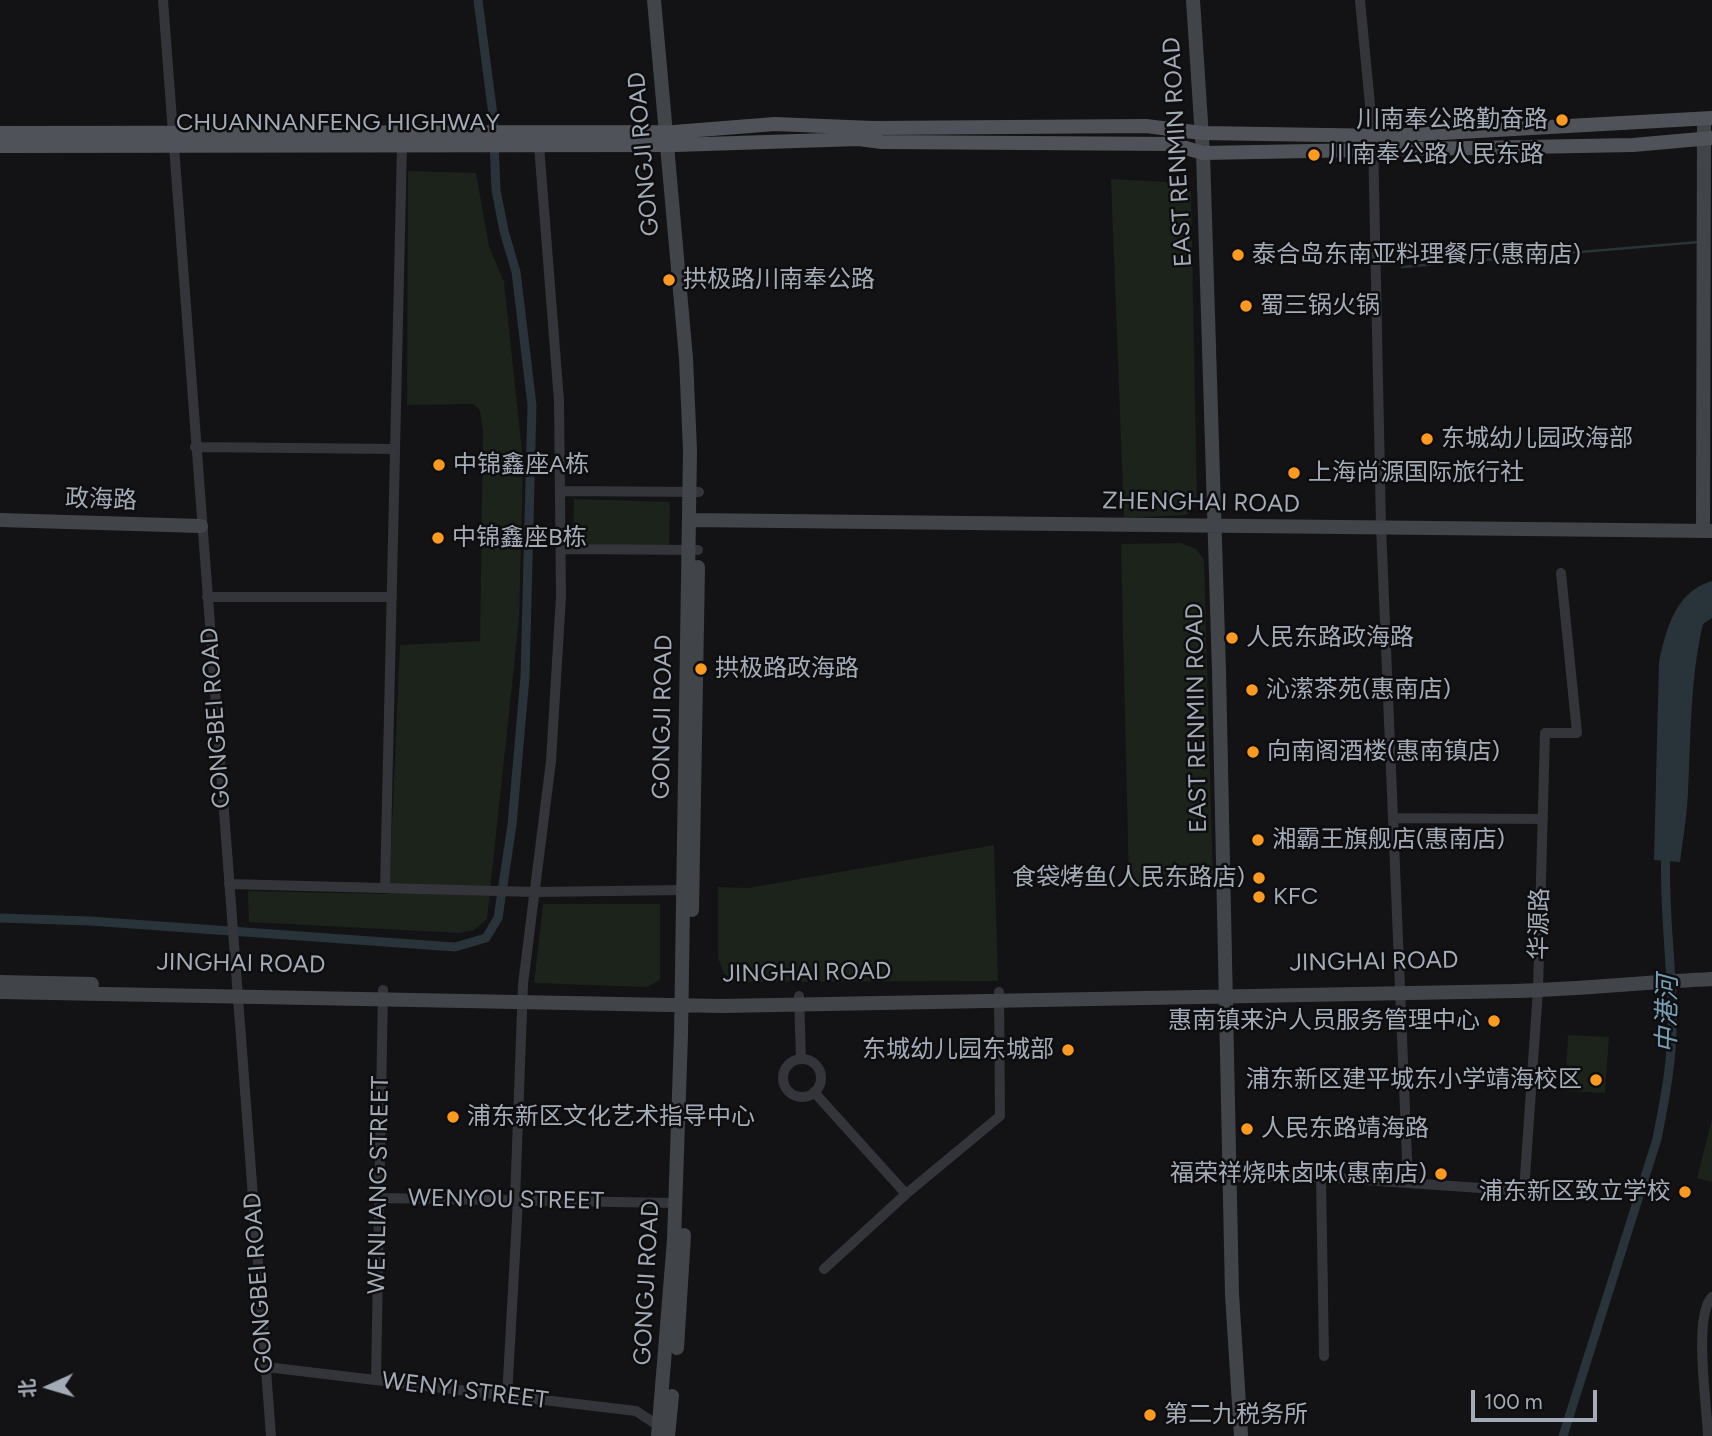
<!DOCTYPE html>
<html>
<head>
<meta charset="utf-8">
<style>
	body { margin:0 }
	#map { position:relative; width:1712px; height:1436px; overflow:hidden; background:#131315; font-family:Figtree,"Noto Sans SC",sans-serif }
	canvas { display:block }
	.north { position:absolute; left:14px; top:1352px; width:70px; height:70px; -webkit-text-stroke:5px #0e0e10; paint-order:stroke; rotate:266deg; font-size:19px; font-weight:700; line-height:28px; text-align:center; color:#a3abb7 }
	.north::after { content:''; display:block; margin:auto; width:24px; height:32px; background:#a3abb7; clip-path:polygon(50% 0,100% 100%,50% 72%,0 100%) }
	.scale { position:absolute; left:1471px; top:1390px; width:126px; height:32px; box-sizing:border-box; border:4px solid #a3abb7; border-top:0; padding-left:9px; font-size:21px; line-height:24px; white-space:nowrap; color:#a3abb7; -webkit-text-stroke:5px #0e0e10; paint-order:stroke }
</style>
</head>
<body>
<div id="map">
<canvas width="1712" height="1436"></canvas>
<div class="north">北</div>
<div class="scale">100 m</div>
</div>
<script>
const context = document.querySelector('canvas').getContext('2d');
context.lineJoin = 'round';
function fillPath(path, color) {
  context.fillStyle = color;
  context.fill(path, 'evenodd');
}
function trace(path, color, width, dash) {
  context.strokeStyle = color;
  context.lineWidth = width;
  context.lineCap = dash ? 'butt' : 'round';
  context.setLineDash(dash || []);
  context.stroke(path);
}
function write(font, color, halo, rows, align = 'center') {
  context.font = font + ' Figtree,"Noto Sans SC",sans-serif';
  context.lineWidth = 5;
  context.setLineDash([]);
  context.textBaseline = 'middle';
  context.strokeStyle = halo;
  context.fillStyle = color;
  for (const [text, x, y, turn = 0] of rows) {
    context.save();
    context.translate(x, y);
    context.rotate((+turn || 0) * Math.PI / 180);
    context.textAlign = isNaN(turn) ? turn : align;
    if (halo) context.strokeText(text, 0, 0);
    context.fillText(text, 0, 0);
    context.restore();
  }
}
fillPath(new Path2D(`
	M 408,171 L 476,173 L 489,246 L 504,282 L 523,460 L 519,619 L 487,919 L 474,930 L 460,933 L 249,922 L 248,891 L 389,894 L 400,645 L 480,641 L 483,430 L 480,411 L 474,404 L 407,405 Z
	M 1111,179 L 1167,182 L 1191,192 L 1197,504 L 1186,515 L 1124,518 Z
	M 574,499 L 670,502 L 669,546 L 573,544 Z
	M 1181,543 L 1196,549 L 1204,560 L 1213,881 L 1129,887 L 1121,544 Z
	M 994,845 L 998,981 L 738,982 L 724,974 L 718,958 L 718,887 L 748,888 Z
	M 543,904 L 660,904 L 660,980 L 647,987 L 534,983 Z
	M 1568,1035 L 1609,1037 L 1605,1093 L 1565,1091 Z
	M 1712,1119 L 1712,1182 L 1697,1178 Z`), '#1b231b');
fillPath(new Path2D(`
	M 1712,581 L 1712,618 L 1703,624 C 1690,679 1691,736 1688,792 C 1687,815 1683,839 1680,862 L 1654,860 L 1659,662 C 1666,629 1676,591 1712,581 Z`), '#28343a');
trace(new Path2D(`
	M 1402,267 L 1699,242`), '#28343a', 2.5);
trace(new Path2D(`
	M 0,918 L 90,921 L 455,947 L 486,938 L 498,918 L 512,825 L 525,677 L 532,405 L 516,272 L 504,231 L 496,190 L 493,115 L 478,0
	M 1563,1436 L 1657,1139 C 1665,1098 1673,1058 1672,1016 C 1672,961 1663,906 1666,850`), '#28343a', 9);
trace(new Path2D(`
	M 163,0 L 271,1436
	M 195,447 L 395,449
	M 562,491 L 699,492
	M 562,549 L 698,550
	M 207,597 L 392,597
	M 1393,818 L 1543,819
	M 229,884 L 536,892 L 683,890
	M 385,888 L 402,145
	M 799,996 L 801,1059
	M783 1078a19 19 0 1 1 38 0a19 19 0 1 1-38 0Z
	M 814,1092 L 906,1194
	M 1239,1177 L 1321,1177
	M 1408,1183 L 1524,1191 L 1538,990 L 1545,733 L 1577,733 L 1561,573
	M 379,1198 L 675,1203
	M 515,1200 L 523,984 L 551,761 L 561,596 L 559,401 L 539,145
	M 824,1269 L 906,1194 L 1000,1116 L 999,992
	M 1324,1356 L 1321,1177 L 1408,1183 L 1381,526 L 1373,136 L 1360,0
	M 266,1367 L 636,1411 L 659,1426
	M 376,1380 L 383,990
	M 507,1397 L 518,1200
	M 1708,1436 C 1707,1406 1693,1316 1712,1297`), '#33353a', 10);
trace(new Path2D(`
	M 654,0 L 686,358 L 690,450 L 681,1035 L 674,1240 L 658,1436
	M 1193,0 L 1203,153 L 1219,671 L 1232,1294 L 1241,1436
	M 0,520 L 201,526
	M 689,520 L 1712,531
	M 1703,531 L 1704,119
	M 692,910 L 698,567
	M 0,982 L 92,984
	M 0,992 L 722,1006 L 1516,991 C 1582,989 1647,982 1712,979
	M 677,1348 L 684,1235
	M 668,1436 L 672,1396`), '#41454a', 14);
trace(new Path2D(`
	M 0,133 L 674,132 L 775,124 L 873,128 L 1146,126 L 1202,133 L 1388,136 L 1712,118
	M 0,146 L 675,145 L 858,139 L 882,142 L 1172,144 L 1203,153 L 1633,145 L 1712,138`), '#4f5359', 14);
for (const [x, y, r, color] of [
	[1562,120,7,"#ff9a21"],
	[1314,155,7,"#ff9a21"],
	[1238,255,7,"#ff9a21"],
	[669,280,7,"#ff9a21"],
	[1246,306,7,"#ff9a21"],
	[1427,439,7,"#ff9a21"],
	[439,465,7,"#ff9a21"],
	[1294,473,7,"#ff9a21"],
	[438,538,7,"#ff9a21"],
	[1232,638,7,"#ff9a21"],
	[701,669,7,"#ff9a21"],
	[1252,690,7,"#ff9a21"],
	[1253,752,7,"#ff9a21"],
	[1258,840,7,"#ff9a21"],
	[1259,878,7,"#ff9a21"],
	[1259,897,7,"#ff9a21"],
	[1494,1021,7,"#ff9a21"],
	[1068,1050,7,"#ff9a21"],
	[1596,1080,7,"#ff9a21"],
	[453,1117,7,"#ff9a21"],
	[1247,1129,7,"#ff9a21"],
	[1441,1174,7,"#ff9a21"],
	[1685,1192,7,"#ff9a21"],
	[1150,1415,7,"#ff9a21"]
]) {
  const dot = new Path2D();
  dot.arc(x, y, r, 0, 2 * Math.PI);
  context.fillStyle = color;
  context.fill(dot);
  trace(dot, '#0e0e10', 2.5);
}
write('24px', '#a3abb7', '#0e0e10', [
	["川南奉公路勤奋路",1548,120,"right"],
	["川南奉公路人民东路",1328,155],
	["泰合岛东南亚料理餐厅(惠南店)",1252,255],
	["拱极路川南奉公路",683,280],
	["蜀三锅火锅",1260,306],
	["东城幼儿园政海部",1441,439],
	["中锦鑫座A栋",453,465],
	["上海尚源国际旅行社",1308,473],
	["中锦鑫座B栋",452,538],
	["人民东路政海路",1246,638],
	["拱极路政海路",715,669],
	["沁潆茶苑(惠南店)",1266,690],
	["向南阁酒楼(惠南镇店)",1267,752],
	["湘霸王旗舰店(惠南店)",1272,840],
	["食袋烤鱼(人民东路店)",1245,878,"right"],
	["KFC",1273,897],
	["惠南镇来沪人员服务管理中心",1480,1021,"right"],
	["东城幼儿园东城部",1054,1050,"right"],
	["浦东新区建平城东小学靖海校区",1582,1080,"right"],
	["浦东新区文化艺术指导中心",467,1117],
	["人民东路靖海路",1261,1129],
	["福荣祥烧味卤味(惠南店)",1427,1174,"right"],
	["浦东新区致立学校",1671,1192,"right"],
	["第二九税务所",1164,1415]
], 'left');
write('24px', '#a3abb7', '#0e0e10', [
	["CHUANNANFENG HIGHWAY",338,123],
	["EAST RENMIN ROAD",1178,152,-93],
	["GONGJI ROAD",644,154,-95],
	["政海路",101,500,2],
	["ZHENGHAI ROAD",1201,503,1],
	["GONGJI ROAD",663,717,-89],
	["GONGBEI ROAD",216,718,-94],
	["EAST RENMIN ROAD",1197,718,-91],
	["华源路",1540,924,-89],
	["JINGHAI ROAD",1374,962,-1],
	["JINGHAI ROAD",241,964,1],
	["JINGHAI ROAD",807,973,-1],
	["WENLIANG STREET",379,1185,-89],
	["WENYOU STREET",506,1200,1],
	["GONGBEI ROAD",259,1283,-94],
	["GONGJI ROAD",647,1283,-87],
	["WENYI STREET",465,1391,7]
]);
write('italic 26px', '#769fb5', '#0e0e10', [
	["中港河",1668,1014,-89]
]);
</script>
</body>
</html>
